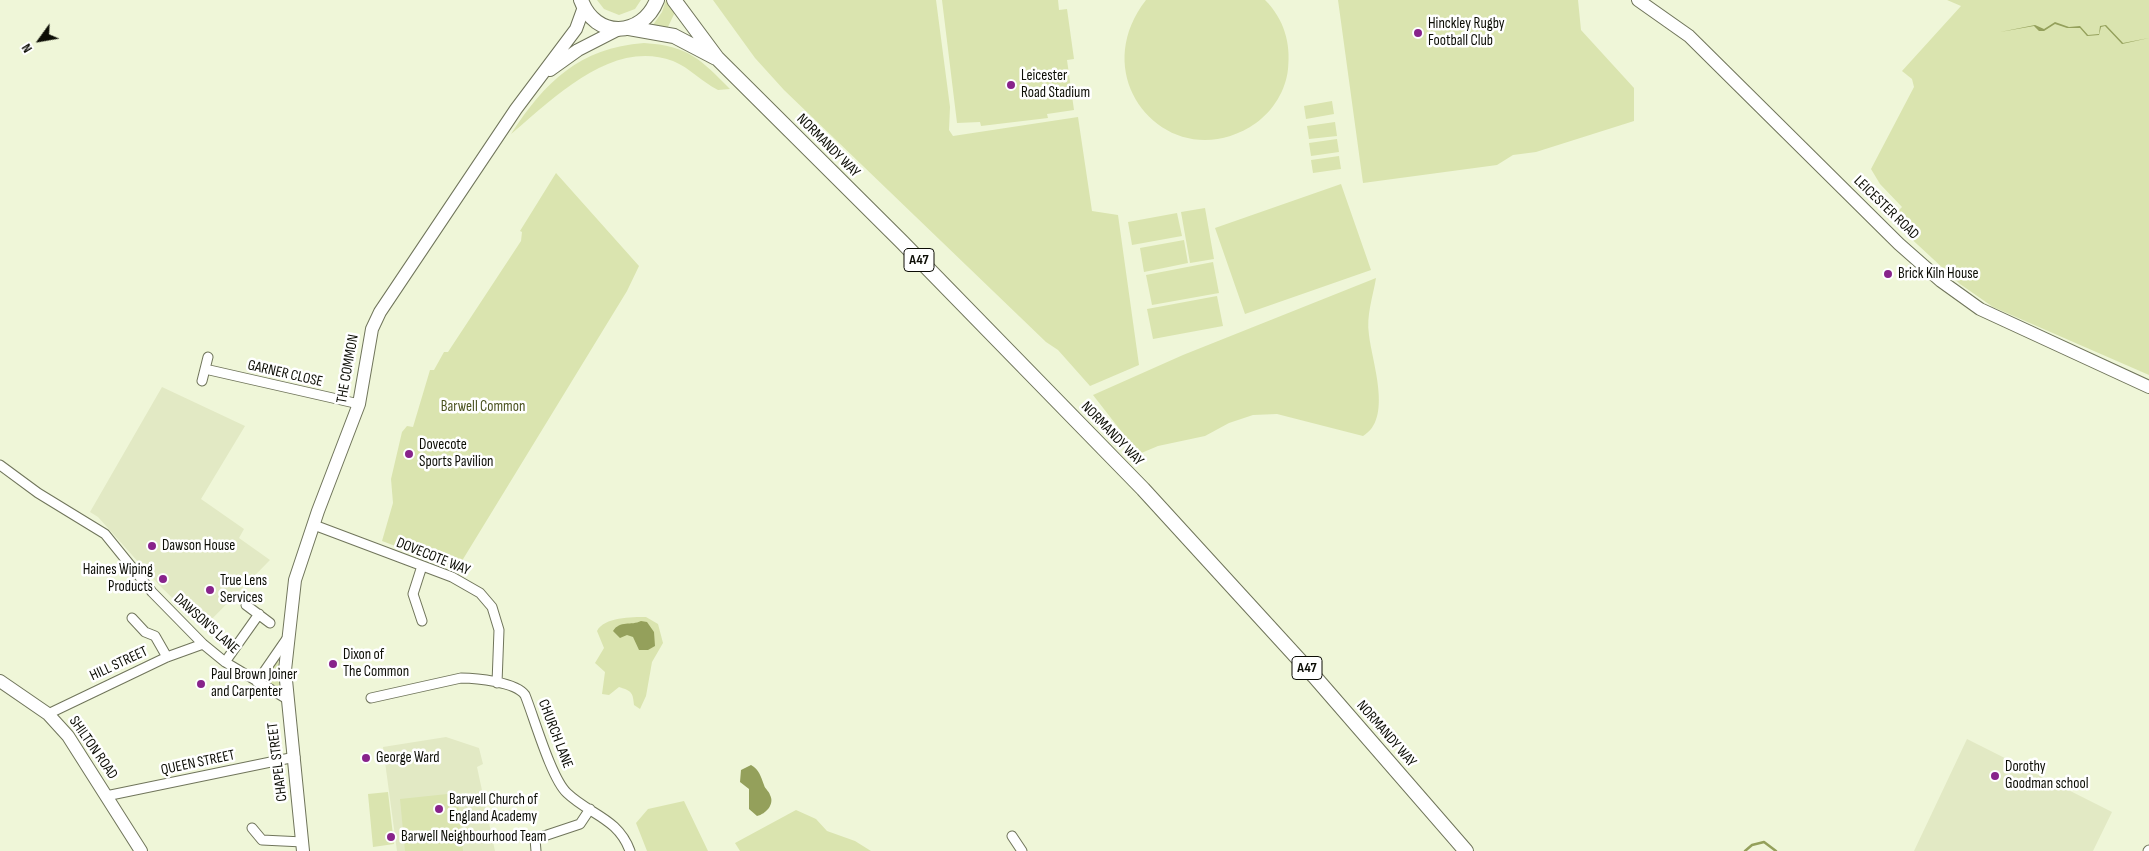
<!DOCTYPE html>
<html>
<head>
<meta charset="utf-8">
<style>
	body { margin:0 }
	#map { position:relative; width:2149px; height:851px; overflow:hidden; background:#eff6d8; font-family:"Sofia Sans Condensed",sans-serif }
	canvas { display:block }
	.north { position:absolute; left:15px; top:15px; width:50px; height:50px; -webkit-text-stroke:4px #fff; paint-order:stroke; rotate:238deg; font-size:14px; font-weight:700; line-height:20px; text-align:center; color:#0c0d05 }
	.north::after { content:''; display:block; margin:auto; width:18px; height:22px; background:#0c0d05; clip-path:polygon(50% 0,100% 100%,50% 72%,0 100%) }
</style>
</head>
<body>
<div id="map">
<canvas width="2149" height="851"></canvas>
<div class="north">N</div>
</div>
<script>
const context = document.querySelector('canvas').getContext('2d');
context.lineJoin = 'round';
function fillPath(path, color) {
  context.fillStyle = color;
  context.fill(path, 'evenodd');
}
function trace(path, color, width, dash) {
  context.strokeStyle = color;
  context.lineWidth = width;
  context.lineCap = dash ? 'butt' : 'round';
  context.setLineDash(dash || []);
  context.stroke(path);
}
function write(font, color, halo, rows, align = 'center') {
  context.font = font + ' "Sofia Sans Condensed",sans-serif';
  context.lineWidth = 5;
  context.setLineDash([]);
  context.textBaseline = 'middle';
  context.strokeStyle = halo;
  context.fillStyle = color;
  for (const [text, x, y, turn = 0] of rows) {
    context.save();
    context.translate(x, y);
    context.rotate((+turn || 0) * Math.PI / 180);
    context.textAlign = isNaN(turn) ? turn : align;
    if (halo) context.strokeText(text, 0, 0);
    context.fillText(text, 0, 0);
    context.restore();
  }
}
fillPath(new Path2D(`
	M 162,387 L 245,426 L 201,499 L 244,529 L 239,538 L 270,560 L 203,628 L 158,584 L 98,517 L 90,512 Z
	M 446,737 L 479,748 L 483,764 L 477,767 L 495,851 L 397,851 L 383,747 Z
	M 1967,739 L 2112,812 L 2093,851 L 1914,851 Z`), '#e2e9c4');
fillPath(new Path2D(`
	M 597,0 L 641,0 L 635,9 L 619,15 L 604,9 Z
	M 666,0 L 676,10 L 667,29 L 653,25 L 662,12 Z
	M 713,0 L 936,0 L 950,107 L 949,130 L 953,136 L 1078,117 L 1092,211 L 1118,215 L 1139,365 L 1090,386 L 1058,350 L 1046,342 L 784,90 L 755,58 Z
	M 942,0 L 1058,0 L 1059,10 L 1067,9 L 1074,59 L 1067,60 L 1074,110 L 1047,114 L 1048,118 L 981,126 L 980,122 L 957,123 Z
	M 1146,0 L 1265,0 C 1284,19 1291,43 1288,69 C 1286,90 1273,111 1256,123 C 1174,180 1082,82 1146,0 Z
	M 1338,0 L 1578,0 L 1581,30 L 1634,88 L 1634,121 L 1536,152 L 1513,155 L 1497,165 L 1363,183 Z
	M 1947,0 L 2149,0 L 2149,375 L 1993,307 L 1960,284 L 1890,219 L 1902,207 L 1880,184 L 1871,169 L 1914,87 L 1912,79 L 1902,71 L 1961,6 Z
	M 644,43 C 689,46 700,59 730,89 L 718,90 C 702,82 690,68 673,61 C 612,38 554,98 511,134 C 545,82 579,48 644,43 Z
	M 1332,101 L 1334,114 L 1306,119 L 1304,106 Z
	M 1335,122 L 1337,136 L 1309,139 L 1307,126 Z
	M 1337,139 L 1339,152 L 1311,156 L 1309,143 Z
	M 1339,156 L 1341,169 L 1313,173 L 1311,160 Z
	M 556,173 L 639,266 L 627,291 L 457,569 L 382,541 L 393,503 L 391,479 L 402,432 L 407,426 L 413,427 L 430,370 L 434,370 L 444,352 L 448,352 L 521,241 L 522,232 L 520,231 Z
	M 1341,184 L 1371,270 L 1245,314 L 1215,228 Z
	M 1205,208 L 1214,259 L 1190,263 L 1181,212 Z
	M 1177,213 L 1182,236 L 1132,245 L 1128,222 Z
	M 1184,240 L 1188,263 L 1144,272 L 1140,248 Z
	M 1213,262 L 1219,293 L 1152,305 L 1146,275 Z
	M 1376,278 C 1373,297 1366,315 1369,335 C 1372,362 1393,419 1363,436 L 1277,414 L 1253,415 L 1229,423 L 1205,436 L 1158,446 L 1139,454 L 1093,395 L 1183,355 Z
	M 1217,296 L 1223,326 L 1153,339 L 1147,309 Z
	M 646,617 L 658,624 L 663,643 L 652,662 L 646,696 L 640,709 L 634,705 C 633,693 632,691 619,687 L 609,695 L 602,694 L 605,672 L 595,663 L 604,648 L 597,631 C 604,617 632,617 646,617 Z
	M 278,658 L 281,690 L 263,681 Z
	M 388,792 L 394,844 L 373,847 L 368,794 Z
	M 457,793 L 463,851 L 405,851 L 400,799 Z
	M 684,801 L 708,851 L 647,851 L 636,823 L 648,809 Z
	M 796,810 L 816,819 L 827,831 L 855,841 L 871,851 L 740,851 L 735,843 Z`), '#dae4af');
fillPath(new Path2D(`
	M 2055,22 L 2069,27 L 2080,26 L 2088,35 L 2099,34 L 2100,26 L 2106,25 L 2123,43 L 2149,38 L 2122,44 L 2105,26 L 2101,27 L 2099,35 L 2087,36 L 2080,28 L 2067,28 L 2055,24 L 2044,31 L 2039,31 L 2034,26 L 2000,32 L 2035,25 L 2044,29 Z
	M 641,621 L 647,622 L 654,632 L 655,646 L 648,650 L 639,650 L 633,637 L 627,635 L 620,638 L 613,631 C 620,620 631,626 641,621 Z
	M 751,765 C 759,769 761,777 764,785 C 765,789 769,791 770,795 C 775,804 766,814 757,816 L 749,809 L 749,789 L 740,782 L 741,770 Z`), '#94a05b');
trace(new Path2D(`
	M 1745,851 L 1752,845 L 1764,842 L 1776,851`), '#94a05b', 2.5);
const street = new Path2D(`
	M 205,369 L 359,404
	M 202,381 L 208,357
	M 0,465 L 38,493 L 105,534 L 152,592 L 203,644 L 225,662 L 287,699
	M 314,525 L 452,577 L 480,593 L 492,607 L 499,630 L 497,683
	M 422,566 L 413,594 L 422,621
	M 246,605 L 270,623
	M 132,618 L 145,632 L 155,636 L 167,657
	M 225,662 L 259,614
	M 257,682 L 286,640
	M 371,698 L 461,678 C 476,678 516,682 525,695 C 534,717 551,778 567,793 C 590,815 618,818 630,851
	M 48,714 L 167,657 L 203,644
	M 106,796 L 295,757
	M 252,828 L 262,840 L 303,842
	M 1012,836 L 1022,851
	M 536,851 L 535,839 L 580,824 L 590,809
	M 2148,851 L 2149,850`);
const secondary = new Path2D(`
	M 1638,0 L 1689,36 L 1899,244 L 1941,281 L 1980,309 L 2149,387
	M 550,70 L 578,50 L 619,29
	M 0,681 L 48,714 L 68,736 L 141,851
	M 303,851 L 285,670 L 295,580 L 318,511 L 359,404 L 372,329 L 380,312 L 516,109 L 576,29 L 584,7`);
const primary = new Path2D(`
	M 581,0 C 595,39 642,38 657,0
	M 674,0 L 717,58 L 902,242 L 1143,489 L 1314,676 L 1466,851
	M 629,28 L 674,36 L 716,58`);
trace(street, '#70755b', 11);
trace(secondary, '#70755b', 14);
trace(primary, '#70755b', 16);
trace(street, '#fff', 9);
trace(secondary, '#fff', 12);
trace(primary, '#fff', 14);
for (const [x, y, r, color] of [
	[1418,33,5,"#88238b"],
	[1011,85,5,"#88238b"],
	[1888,274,5,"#88238b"],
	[409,454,5,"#88238b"],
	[152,546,5,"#88238b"],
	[163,579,5,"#88238b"],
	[210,590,5,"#88238b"],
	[333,664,5,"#88238b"],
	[201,684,5,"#88238b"],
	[366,758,5,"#88238b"],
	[1995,776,5,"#88238b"],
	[439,809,5,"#88238b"],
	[391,837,5,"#88238b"]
]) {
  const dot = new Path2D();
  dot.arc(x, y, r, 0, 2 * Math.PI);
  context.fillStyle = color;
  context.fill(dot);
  trace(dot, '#fff', 2);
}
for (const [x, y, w] of [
	[919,260,30],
	[1307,668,30]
]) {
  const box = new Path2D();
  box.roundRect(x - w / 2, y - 11.5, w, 23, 4);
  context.fillStyle = '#fff';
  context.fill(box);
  trace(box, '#0c0d05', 1);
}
write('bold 14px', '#0c0d05', null, [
	["A47",919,260],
	["A47",1307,668]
]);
write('15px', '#0c0d05', '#fff', [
	["Hinckley Rugby",1428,24],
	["Football Club",1428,41],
	["Leicester",1021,76],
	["Road Stadium",1021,93],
	["Brick Kiln House",1898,274],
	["Dovecote",419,445],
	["Sports Pavilion",419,462],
	["Dawson House",162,546],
	["Haines Wiping",153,570,"right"],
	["Products",153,587,"right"],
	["True Lens",220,581],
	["Services",220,598],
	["Dixon of",343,655],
	["The Common",343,672],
	["Paul Brown Joiner",211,675],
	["and Carpenter",211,692],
	["George Ward",376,758],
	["Dorothy",2005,767],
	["Goodman school",2005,784],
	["Barwell Church of",449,800],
	["England Academy",449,817],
	["Barwell Neighbourhood Team",401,837]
], 'left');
write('15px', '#0c0d05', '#fff', [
	["NORMANDY WAY",828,146,45],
	["LEICESTER ROAD",1886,208,44],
	["THE COMMON",348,369,-80],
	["GARNER CLOSE",285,374,13],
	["NORMANDY WAY",1112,434,46],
	["DOVECOTE WAY",433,557,22],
	["DAWSON'S LANE",206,624,42],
	["HILL STREET",119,664,-25],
	["CHURCH LANE",555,734,69],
	["NORMANDY WAY",1386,734,49],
	["SHILTON ROAD",93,748,55],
	["CHAPEL STREET",278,762,-97],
	["QUEEN STREET",198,763,-12]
]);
write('15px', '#4a521f', '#fff', [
	["Barwell Common",483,407]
]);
</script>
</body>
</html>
